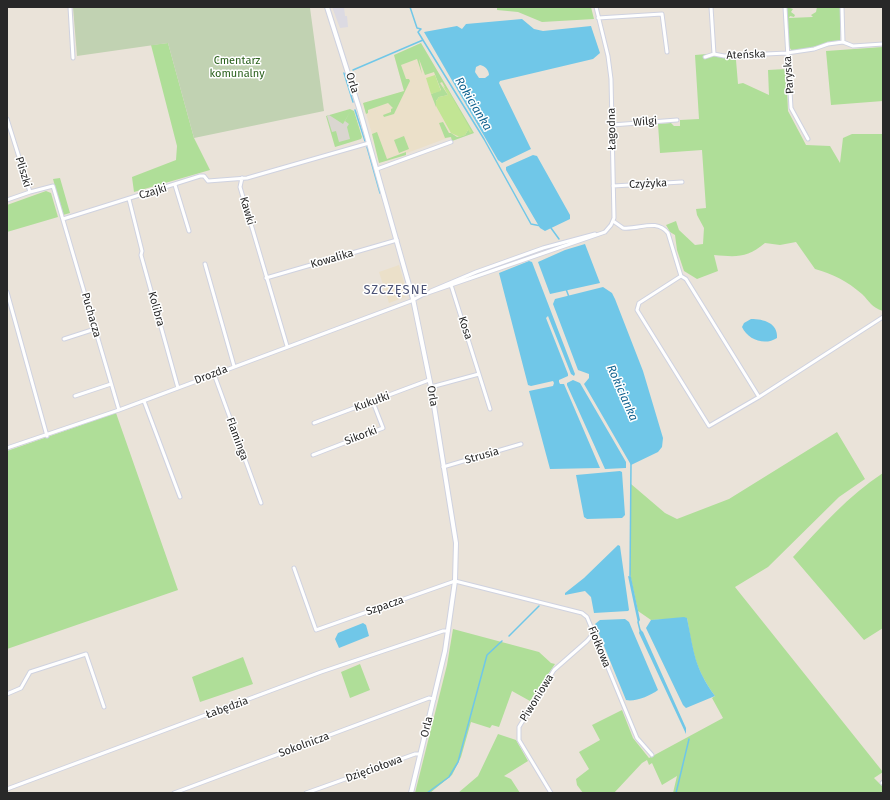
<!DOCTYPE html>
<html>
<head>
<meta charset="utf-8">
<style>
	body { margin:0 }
	#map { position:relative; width:890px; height:800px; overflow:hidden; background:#eae3d9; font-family:"Fira Sans",sans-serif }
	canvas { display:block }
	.frame { position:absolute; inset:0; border:8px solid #282828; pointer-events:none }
</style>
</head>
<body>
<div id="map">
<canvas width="890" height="800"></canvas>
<div class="frame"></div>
</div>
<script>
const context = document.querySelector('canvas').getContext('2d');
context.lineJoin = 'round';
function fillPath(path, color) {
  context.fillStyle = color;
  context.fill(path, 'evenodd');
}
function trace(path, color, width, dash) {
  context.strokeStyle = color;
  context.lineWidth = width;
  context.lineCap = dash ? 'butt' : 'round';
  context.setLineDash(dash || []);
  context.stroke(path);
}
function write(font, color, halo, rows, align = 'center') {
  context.font = font + ' "Fira Sans",sans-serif';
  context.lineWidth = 3;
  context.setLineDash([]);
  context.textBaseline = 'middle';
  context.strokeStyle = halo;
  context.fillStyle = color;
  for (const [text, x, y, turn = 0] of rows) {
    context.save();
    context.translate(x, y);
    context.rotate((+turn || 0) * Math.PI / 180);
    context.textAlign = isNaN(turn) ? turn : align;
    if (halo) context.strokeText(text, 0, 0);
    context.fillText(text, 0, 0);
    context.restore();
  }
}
fillPath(new Path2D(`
	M 332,7 L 344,7 L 345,16 L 347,16 L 348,27 L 340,28 Z`), '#dcdae2');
fillPath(new Path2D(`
	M 421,43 L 474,133 L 452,141 L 450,137 L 383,162 L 380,161 L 363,103 L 404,91 L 394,55 Z
	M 399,265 L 407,293 L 405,297 L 389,303 L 379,272 Z`), '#ebe0c9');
fillPath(new Path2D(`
	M 497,7 L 591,7 L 594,19 L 542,22 L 518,12 L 497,10 Z
	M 787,7 L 793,9 L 791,12 L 795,15 L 794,17 L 790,16 L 789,18 L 813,17 L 811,15 L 816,12 L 817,7 L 841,7 L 840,40 L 793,52 L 789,47 Z
	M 168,43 L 194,138 L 210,170 L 134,192 L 132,177 L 176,160 L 177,146 L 151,45 Z
	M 421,43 L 474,133 L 452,141 L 451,137 L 445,138 L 439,123 L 443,122 L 449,133 L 451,133 L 457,137 L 465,135 L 468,130 L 442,82 L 440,83 L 448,95 L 439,97 L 436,101 L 436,107 L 431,94 L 441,90 L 434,72 L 425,75 L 419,59 L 422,74 L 417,59 L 401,65 L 406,79 L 409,79 L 410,81 L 394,114 L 384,117 L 383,115 L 391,112 L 391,109 L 393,108 L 388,103 L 368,110 L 368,113 L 366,114 L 363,103 L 404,91 L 394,55 Z
	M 883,47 L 883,101 L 831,105 L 826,51 Z
	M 707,54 L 736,60 L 738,84 L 743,83 L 769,95 L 768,70 L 786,69 L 788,111 L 806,145 L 830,146 L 840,163 L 843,138 L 852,134 L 883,134 L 883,311 C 871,307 870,302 862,294 C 847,281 833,274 815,269 L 796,242 L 780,245 L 765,243 C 747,258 737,257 714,255 L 718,271 L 697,279 L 684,271 L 677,250 L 675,235 L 670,232 L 666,225 L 676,221 L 679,230 L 695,245 L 703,244 L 704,228 L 697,215 L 696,209 L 706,208 L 702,150 L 660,153 L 658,124 L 671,123 L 674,126 L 680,126 L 680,120 L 699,119 L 695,55 Z
	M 350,109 L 354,111 L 362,137 L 361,139 L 335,147 L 326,116 Z
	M 377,132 L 387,159 L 406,152 L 406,155 L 379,163 L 372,134 Z
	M 404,136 L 409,149 L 399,153 L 394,140 Z
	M 60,178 L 70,213 L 63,215 L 53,179 Z
	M 46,191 L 51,193 L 58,217 L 7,232 L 7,205 Z
	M 116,413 L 178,590 L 7,649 L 7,451 Z
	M 837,432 L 865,479 L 839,497 L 768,567 L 735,587 L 883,772 L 874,778 L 883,787 L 883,793 L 673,793 L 677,776 L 662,785 L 652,763 L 649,765 L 647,760 L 642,763 L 614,793 L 583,793 L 577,785 L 576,779 L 589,769 L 579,752 L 600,740 L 592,725 L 622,710 L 633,738 L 649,758 L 723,718 L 712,698 L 715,696 C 694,667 693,651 687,618 L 651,620 L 638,611 L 630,574 L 631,484 L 665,513 L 677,519 L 729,499 Z
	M 883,473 L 883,628 L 864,640 L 793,557 C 821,527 849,495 883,473 Z
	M 453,629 L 539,652 L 551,663 L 555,664 L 530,701 L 512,691 L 499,727 L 492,725 L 490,728 L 471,722 L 461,757 L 452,775 L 430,793 L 415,793 L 447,665 Z
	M 243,657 L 253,684 L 200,702 L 192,677 Z
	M 360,664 L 370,690 L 350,698 L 341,672 Z
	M 498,734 L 516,740 L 528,761 L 504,776 L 511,779 L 520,793 L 458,793 L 478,776 Z`), '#afde98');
fillPath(new Path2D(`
	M 73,7 L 310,8 L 324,111 L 194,138 L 168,43 L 77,56 Z`), '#c1d2b2');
fillPath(new Path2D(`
	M 435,75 L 441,91 L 431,94 L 426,78 Z
	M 443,86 L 448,90 L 472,132 L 470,133 L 468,130 L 465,135 L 460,137 L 451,133 L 436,106 L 436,101 L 439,97 L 448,95 Z`), '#c2e594');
fillPath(new Path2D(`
	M 350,112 L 345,121 L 349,124 L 347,127 L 350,139 L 339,142 L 336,131 L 332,132 L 327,116 L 329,115 L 343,124 Z`), '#dad6d0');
fillPath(new Path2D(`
	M 522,19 L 534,29 L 543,31 L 591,26 L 600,53 L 593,59 L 500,81 L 499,83 L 531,149 L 502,163 L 498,160 L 424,32 L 457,26 L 462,29 L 466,24 ZM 480,65 C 485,66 489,70 489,75 L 485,78 L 479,78 L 475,72 L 476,67 Z
	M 533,155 L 537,156 L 570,215 L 570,219 L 545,231 L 540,228 L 506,170 L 506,167 Z
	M 585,244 L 600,283 L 550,294 L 538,262 L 565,250 Z
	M 529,261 L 532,262 L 575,374 L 574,376 L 571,374 L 548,316 L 546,318 L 568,374 L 568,376 L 559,380 L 559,382 L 560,384 L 564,384 L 600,468 L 550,469 L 529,391 L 553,386 L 554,383 L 553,381 L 531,386 L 528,385 L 499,273 Z
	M 603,287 L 612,293 L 615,299 L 643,371 L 663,438 L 662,447 L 658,452 L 631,465 L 584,384 L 589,378 L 589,374 L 578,370 L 553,304 L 555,299 Z
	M 751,319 C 764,319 778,323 777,338 C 765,346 748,340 742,327 L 744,323 Z
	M 573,380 L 580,383 L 626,462 L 626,468 L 605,469 L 567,385 L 567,383 Z
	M 620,471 L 622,472 L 625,515 L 622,518 L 587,519 L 584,517 L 576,475 Z
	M 618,545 L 620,546 L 629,610 L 628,611 L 594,613 L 591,597 L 585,591 L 565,595 L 565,593 L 584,578 Z
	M 628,576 L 631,577 L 640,620 L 638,623 Z
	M 684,617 L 687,618 C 694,652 694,667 715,696 L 686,708 L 683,705 L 646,628 L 651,620 Z
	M 625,619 L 629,622 L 658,690 C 650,696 635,702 626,700 L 595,624 L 600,620 Z
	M 363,623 L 366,625 L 369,636 L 339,648 L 335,639 L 338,633 Z
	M 640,629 L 643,632 L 686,728 L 686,734 L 639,633 Z`), '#70c7e8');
trace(new Path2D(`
	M 410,7 L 417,28 L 421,29 L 418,32 L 484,139 L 531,224 L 541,226
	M 353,70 L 423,40
	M 344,73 L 353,102
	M 355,110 L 365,141
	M 367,147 L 380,193
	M 551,228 L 559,239
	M 566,289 L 569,297
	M 630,577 L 631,463
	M 638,622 L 640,630
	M 509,636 L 539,606
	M 427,793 L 449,777 L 458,762 L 487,655 L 502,641
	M 676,793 L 689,739`), '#70c7e8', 1.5);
const minor = new Path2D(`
	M 70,7 L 73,58
	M 711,7 L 714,54
	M 785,7 L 791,108 L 808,139
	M 842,7 L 843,42
	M 598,18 L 662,14 L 667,52
	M 705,57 L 714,54 L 724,56 L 787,53 L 814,49 L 828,44 L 843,42 L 853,46 L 883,44
	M 7,119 L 30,192 L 53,186 L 119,410
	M 612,125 L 677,120
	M 377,169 L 451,142
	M 242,178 L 240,187 L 287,346
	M 175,185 L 189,231
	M 613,186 L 682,182
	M 129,199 L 142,251 L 141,255 L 178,388
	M 7,200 L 30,192
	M 63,219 L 200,176 L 204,176 L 208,181 L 247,178 L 369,143
	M 613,221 L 623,228 C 639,230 656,218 668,233 L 681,276 L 686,279 L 759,397 L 709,426 L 637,310 L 639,303 L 681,276
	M 205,264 L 234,366
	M 266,278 L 397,240
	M 451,285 L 490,409
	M 431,291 L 476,272 L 543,248 L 595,234
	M 7,292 L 47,436
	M 64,339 L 95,329
	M 214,374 L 261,503
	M 431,387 L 479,374
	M 75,396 L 111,384
	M 759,397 L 883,317
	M 144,401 L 180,497
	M 314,423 L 429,380
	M 7,448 L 119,410 L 411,301 L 422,295 L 605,232 L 611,225 L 614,218 L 611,79 L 608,56 L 596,7
	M 313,455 L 383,428 L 373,402
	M 443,467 L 521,444
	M 294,568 L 316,630 L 455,581 L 582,613 L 587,617 L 637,738 L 652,755
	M 7,694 L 21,688 L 30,672 L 86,654 L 104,707
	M 882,783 L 883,782
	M 7,789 L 321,672 L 443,631 L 448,631
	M 174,793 L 429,698 L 434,699
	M 306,793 L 415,754 L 420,754
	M 551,793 L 519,740 L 519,727 L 554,670 L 587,641 L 593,634`);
const tertiary = new Path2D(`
	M 327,7 L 359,108 L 413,299 L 431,387 L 456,543 L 455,581 L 445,651 L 411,793`);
trace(minor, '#cfd2e0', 5);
trace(tertiary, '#cfd2e0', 6);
trace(minor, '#fff', 3);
trace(tertiary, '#fff', 4);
write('11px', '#282828', '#fff', [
	["Ateńska",746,55,-2],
	["Paryska",789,75,-94],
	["Orla",352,83,73],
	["Wilgi",645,122,-4],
	["Łagodna",612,129,-91],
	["Pliszki",23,172,73],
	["Czyżyka",648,184,-3],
	["Czajki",153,192,-17],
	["Kawki",247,211,74],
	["Kowalika",332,259,-16],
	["Kolibra",156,309,74],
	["Puchacza",91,315,74],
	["Kosa",465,328,72],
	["Drozda",211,375,-21],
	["Orla",432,396,80],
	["Kukułki",372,402,-20],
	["Sikorki",361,436,-21],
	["Flaminga",237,439,70],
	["Strusia",482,456,-16],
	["Szpacza",385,606,-19],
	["Fiołkowa",599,647,68],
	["Piwoniowa",537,698,-58],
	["Łabędzia",227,708,-20],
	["Orla",427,727,-76],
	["Sokolnicza",304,745,-20],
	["Dzięciołowa",374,769,-20]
]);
write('11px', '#2a601c', '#fff', [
	["Cmentarz",237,61],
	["komunalny",237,74]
]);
write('italic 12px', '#136490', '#fff', [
	["Rokicianka",473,104,59],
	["Rokicianka",622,393,66]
]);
context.letterSpacing = '1px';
write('13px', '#4b5275', '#fff', [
	["SZCZĘSNE",396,290]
]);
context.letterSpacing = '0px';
</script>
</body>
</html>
